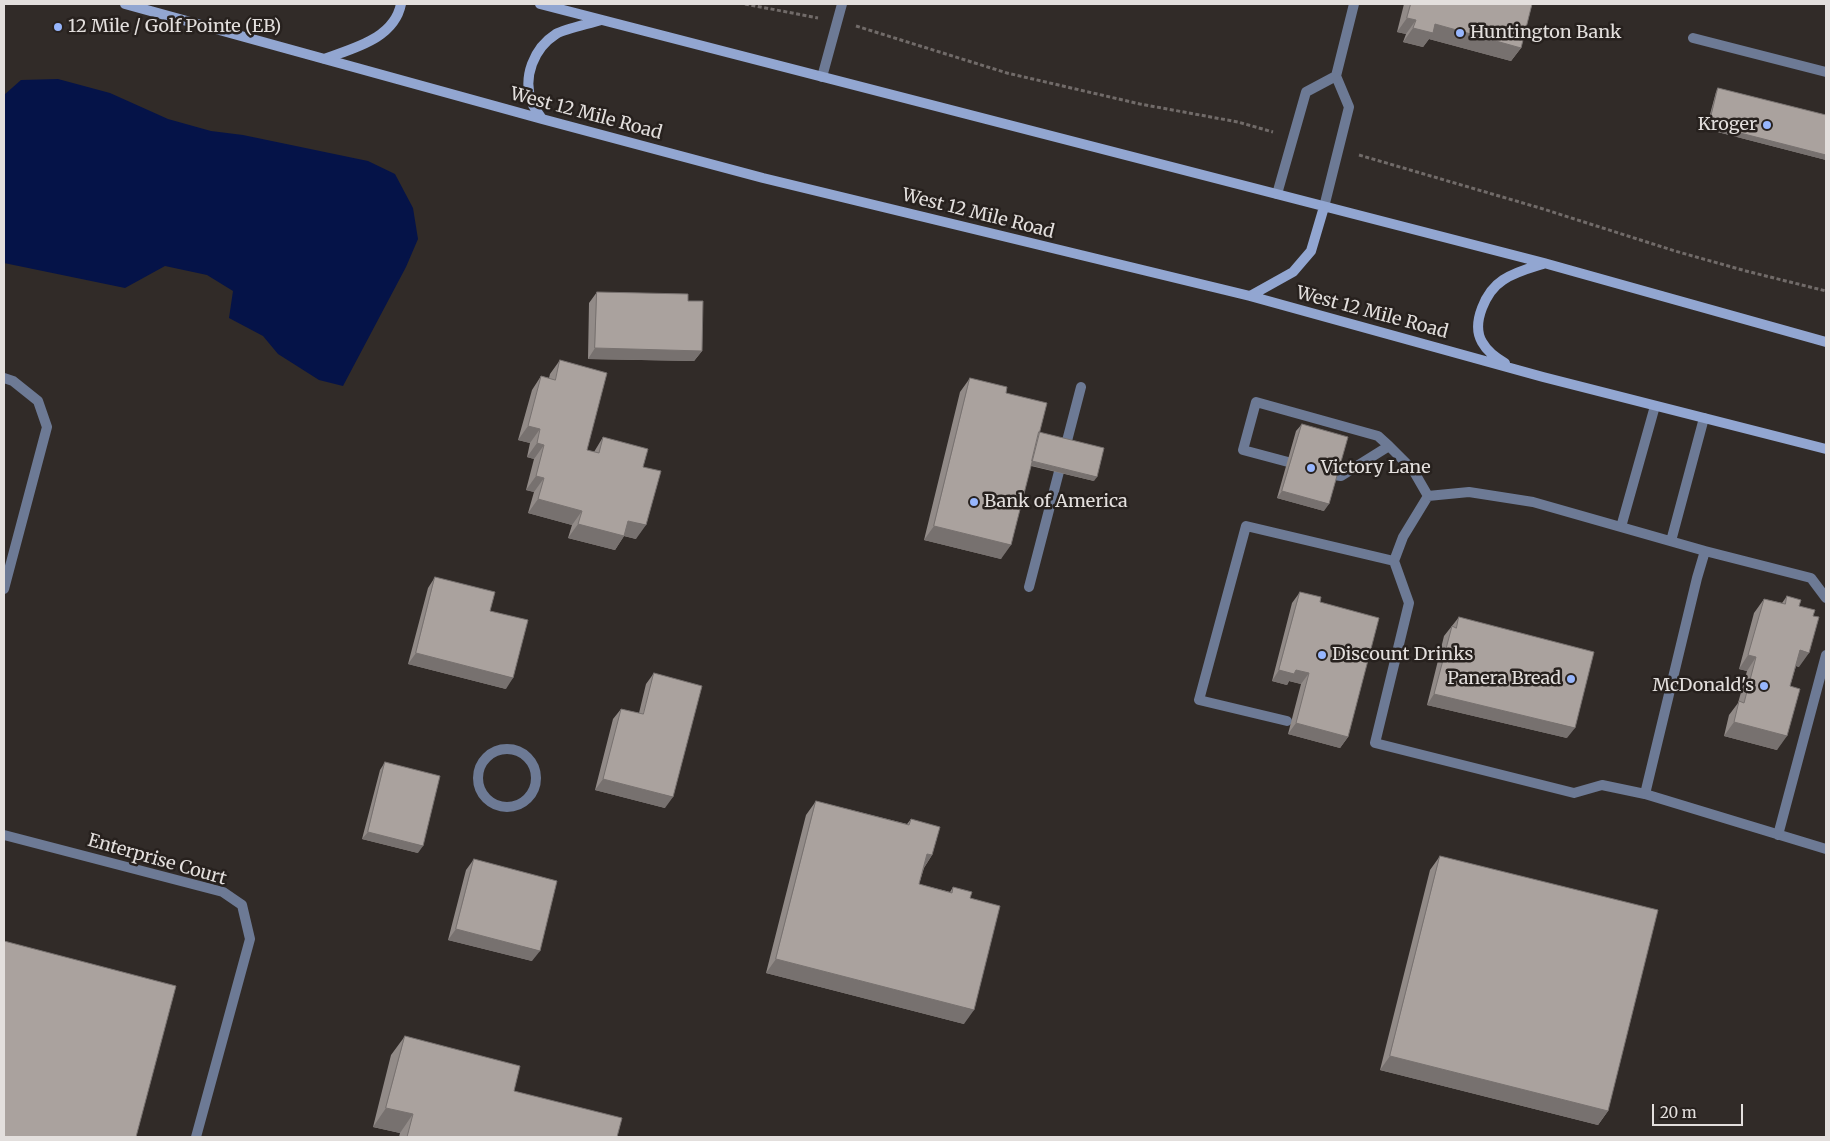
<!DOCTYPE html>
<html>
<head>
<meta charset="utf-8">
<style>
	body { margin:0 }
	#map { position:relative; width:1830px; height:1141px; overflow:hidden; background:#312b28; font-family:Merriweather,serif }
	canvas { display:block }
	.frame { position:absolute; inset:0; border:5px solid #e3dfdd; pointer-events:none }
	.scale { position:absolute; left:1652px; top:1104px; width:91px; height:22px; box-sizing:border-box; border:2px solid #e3dfdd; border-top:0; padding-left:6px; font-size:15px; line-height:18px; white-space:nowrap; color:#e3dfdd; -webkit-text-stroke:4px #27211e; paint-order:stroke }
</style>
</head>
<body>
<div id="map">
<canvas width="1830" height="1141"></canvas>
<div class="frame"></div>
<div class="scale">20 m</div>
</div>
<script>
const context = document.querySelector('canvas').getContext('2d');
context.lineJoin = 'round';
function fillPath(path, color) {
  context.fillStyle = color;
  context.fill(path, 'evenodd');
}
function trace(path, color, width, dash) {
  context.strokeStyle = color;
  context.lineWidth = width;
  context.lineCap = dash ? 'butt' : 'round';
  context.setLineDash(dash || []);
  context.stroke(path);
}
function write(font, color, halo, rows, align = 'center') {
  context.font = font + ' Merriweather,serif';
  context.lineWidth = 5;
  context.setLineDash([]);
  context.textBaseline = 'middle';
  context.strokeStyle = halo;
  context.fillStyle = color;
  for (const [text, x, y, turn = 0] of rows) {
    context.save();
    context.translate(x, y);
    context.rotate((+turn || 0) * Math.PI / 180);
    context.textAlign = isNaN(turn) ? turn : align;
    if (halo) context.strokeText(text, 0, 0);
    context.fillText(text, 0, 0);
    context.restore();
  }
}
fillPath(new Path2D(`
	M 58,79 L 110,93 L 168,119 L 211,131 L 243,135 L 368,161 L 395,174 L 413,208 L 418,239 L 406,267 L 343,386 L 319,380 L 278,354 L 263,336 L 229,318 L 233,291 L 207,275 L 165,266 L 125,288 L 4,263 L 4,95 L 21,80 Z`), '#051348');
trace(new Path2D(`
	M 745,4 L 818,18
	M 856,26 L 1007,73 L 1140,104 L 1238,122 L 1273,132
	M 1359,155 L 1540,208 L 1675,251 L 1746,271 L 1826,291`), '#716b69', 3, [4, 2.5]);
trace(new Path2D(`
	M 1693,38 L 1826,72
	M 822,77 L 842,4
	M 1277,194 L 1306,92 L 1336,76
	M 1324,207 L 1349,107 L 1336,76 L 1354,4
	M 4,378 L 13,381 L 38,401 L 47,427 L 4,589
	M 1389,446 L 1413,470 L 1428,496
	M 1288,462 L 1243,450 L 1256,402 L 1378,436 L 1389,446 L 1341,476 L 1334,475
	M 1621,527 L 1655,406
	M 1671,541 L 1704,418
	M 1029,587 L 1081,387
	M 1826,598 L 1811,578 L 1705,551 L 1533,502 L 1469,492 L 1428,496 L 1403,537 L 1394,561 L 1409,603 L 1375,743 L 1574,793 L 1602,785 L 1645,794 L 1826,849
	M 1287,721 L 1199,700 L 1246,526 L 1394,561
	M478 778a29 29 0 1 1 58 0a29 29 0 1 1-58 0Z
	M 1645,794 L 1697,578 L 1705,551
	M 1778,835 L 1826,655`), '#6d7a95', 10);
trace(new Path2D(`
	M 4,835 L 223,892 L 242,905 L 250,939 L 196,1137`), '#6d7a95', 10);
trace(new Path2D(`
	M 125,4 L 542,119 L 763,178 L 1250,296 L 1543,377 L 1826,449
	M 540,4 L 1544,263 L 1826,342
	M 324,59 C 353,48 394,39 401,4
	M 542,119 C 539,114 534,108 532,103 C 522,77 534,48 556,34 C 567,28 589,24 601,20
	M 1250,296 L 1293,272 L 1311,251 L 1324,207
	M 1505,363 C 1496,358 1487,351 1482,342 C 1471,323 1486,291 1503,280 C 1515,272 1530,268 1543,264`), '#92a6d1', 10);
fillPath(new Path2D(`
	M 1404,4 L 1532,4 L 1521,48 L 1511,61 L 1429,39 L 1423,47 L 1403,42 L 1406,34 L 1397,32 Z
	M 1718,88 L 1826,115 L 1826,160 L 1706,129 L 1716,92 Z
	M 597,292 L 688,301 L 702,351 L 694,361 L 588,359 L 589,303 Z
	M 560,360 L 587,450 L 594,452 L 603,437 L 643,467 L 636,539 L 624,536 L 615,550 L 568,538 L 572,525 L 528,513 L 534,492 L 526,490 L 534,459 L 527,457 L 530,443 L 518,440 L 532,390 L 541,376 L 549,378 L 550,374 Z
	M 970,378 L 1006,393 L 1039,432 L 1094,481 L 1031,466 L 1001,559 L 924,540 L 960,392 Z
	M 1302,424 L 1324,511 L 1277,498 L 1296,431 Z
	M 435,577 L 506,689 L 408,664 L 428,588 Z
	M 1300,592 L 1320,602 L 1348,737 L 1340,748 L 1288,734 L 1301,684 L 1289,681 L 1287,685 L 1272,681 L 1292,603 Z
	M 1787,596 L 1799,606 L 1799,667 L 1796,666 L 1790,686 L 1777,750 L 1724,736 L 1729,715 L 1738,703 L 1747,671 L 1739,669 L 1754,613 L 1764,599 L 1782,603 Z
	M 1459,617 L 1567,738 L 1427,705 L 1444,636 Z
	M 654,673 L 665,808 L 595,790 L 613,719 L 621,709 L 639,713 L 646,684 Z
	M 385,762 L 418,853 L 362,839 L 380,770 Z
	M 816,801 L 907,824 L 911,819 L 932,855 L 924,868 L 919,884 L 950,892 L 953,887 L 970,898 L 964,1024 L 766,973 L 806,815 Z
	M 1440,856 L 1608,1111 L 1598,1125 L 1380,1070 L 1430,870 Z
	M 474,859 L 532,961 L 448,940 L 466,870 Z
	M 405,1036 L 514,1091 L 617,1137 L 399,1137 L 400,1133 L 373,1127 L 391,1055 Z`), '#928b88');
fillPath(new Path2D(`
	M 1407,18 L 1416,20 L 1406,34 L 1397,32 Z
	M 1435,24 L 1521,48 L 1511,61 L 1429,39 L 1423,47 L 1403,42 L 1413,28 Z
	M 1709,125 L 1826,155 L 1826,160 L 1706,129 Z
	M 595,348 L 702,351 L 694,361 L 588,359 Z
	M 528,426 L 540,429 L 530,443 L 518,440 Z
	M 537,443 L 544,445 L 534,459 L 527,457 Z
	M 1027,460 L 1097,477 L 1094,481 L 1025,464 Z
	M 536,476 L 544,478 L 534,492 L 526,490 Z
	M 1282,491 L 1329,504 L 1324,511 L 1277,498 Z
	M 538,499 L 582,511 L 572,525 L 528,513 Z
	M 628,521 L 646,525 L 636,539 L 624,536 L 615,550 L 568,538 L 578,524 Z
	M 934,526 L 1011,545 L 1001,559 L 924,540 Z
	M 1800,650 L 1809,653 L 1799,667 L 1790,664 Z
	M 416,653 L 513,678 L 506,689 L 408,664 Z
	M 1748,655 L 1756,657 L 1747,671 L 1739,669 Z
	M 1279,670 L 1296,670 L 1309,673 L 1301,684 L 1289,681 L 1287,685 L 1272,681 Z
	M 1434,694 L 1575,728 L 1567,738 L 1427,705 Z
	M 1734,722 L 1787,736 L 1777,750 L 1724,736 Z
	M 1296,723 L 1348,737 L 1340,748 L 1288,734 Z
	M 603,779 L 673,797 L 665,808 L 595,790 Z
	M 368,832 L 423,846 L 418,853 L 362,839 Z
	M 927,854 L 932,855 L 923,869 Z
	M 456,929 L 540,951 L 532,961 L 448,940 Z
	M 776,959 L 974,1010 L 964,1024 L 766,973 Z
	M 1390,1056 L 1608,1111 L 1598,1125 L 1380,1070 Z
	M 386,1108 L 413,1114 L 400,1133 L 373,1127 Z`), '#77716f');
const building = new Path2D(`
	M 1411,4 L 1532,4 L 1521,48 L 1435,24 L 1433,33 L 1413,28 L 1416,20 L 1407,18 Z
	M 1718,88 L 1826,115 L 1826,155 L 1709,125 Z
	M 597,292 L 688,294 L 688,301 L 703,301 L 702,351 L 595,348 Z
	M 560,360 L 607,373 L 587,450 L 599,453 L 603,437 L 648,449 L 643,467 L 661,471 L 646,525 L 628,521 L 624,536 L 578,524 L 582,511 L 538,499 L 544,478 L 536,476 L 544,445 L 537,443 L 540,429 L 528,426 L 541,376 L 555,380 Z
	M 970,378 L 1007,387 L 1006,393 L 1047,403 L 1011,545 L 934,526 Z
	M 1302,424 L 1348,437 L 1329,504 L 1282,491 Z
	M 1039,432 L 1104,448 L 1097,477 L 1032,461 Z
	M 435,577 L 495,592 L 490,611 L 528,620 L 513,678 L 416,653 Z
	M 1300,592 L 1321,597 L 1320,602 L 1379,618 L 1348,737 L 1296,723 L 1309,673 L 1296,670 L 1294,674 L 1279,670 Z
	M 1787,596 L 1801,600 L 1799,606 L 1815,610 L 1813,616 L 1819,617 L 1809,653 L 1800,650 L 1790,686 L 1800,689 L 1787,736 L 1734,722 L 1739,701 L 1744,703 L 1756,657 L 1748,655 L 1764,599 L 1785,604 Z
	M 1459,617 L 1594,652 L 1575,728 L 1434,694 L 1452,626 L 1456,628 Z
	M 654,673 L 702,686 L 673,797 L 603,779 L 621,709 L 643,714 Z
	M 385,762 L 440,776 L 423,846 L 368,832 Z
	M 816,801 L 909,825 L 911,819 L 940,827 L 932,855 L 927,854 L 919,884 L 952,893 L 953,887 L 972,892 L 970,898 L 1000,906 L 974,1010 L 776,959 Z
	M 1440,856 L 1658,910 L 1608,1111 L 1390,1056 Z
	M 474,859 L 557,881 L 540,951 L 456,929 Z
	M 4,941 L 176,986 L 136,1137 L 4,1137 Z
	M 405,1036 L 520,1066 L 514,1091 L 622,1118 L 617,1137 L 407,1137 L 413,1114 L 386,1108 Z`);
fillPath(building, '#aaa29e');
trace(building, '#77716f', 1);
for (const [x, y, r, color] of [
	[58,27,5,"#97b6fd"],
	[1460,33,5,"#97b6fd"],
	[1767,125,5,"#97b6fd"],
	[1311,468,5,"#97b6fd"],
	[974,502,5,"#97b6fd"],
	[1322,655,5,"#97b6fd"],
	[1571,679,5,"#97b6fd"],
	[1764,686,5,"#97b6fd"]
]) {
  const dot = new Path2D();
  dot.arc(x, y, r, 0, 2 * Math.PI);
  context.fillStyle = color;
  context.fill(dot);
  trace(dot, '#27211e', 2);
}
write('18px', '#e3dfdd', '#27211e', [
	["12 Mile / Golf Pointe (EB)",68,27],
	["Huntington Bank",1470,33],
	["Kroger",1757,125,"right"],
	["Victory Lane",1321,468],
	["Bank of America",984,502],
	["Discount Drinks",1332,655],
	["Panera Bread",1561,679,"right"],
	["McDonald's",1754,686,"right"]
], 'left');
write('18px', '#e3dfdd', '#27211e', [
	["West 12 Mile Road",586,114,15],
	["West 12 Mile Road",978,214,14],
	["West 12 Mile Road",1372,313,15],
	["Enterprise Court",157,860,16]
]);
</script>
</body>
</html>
